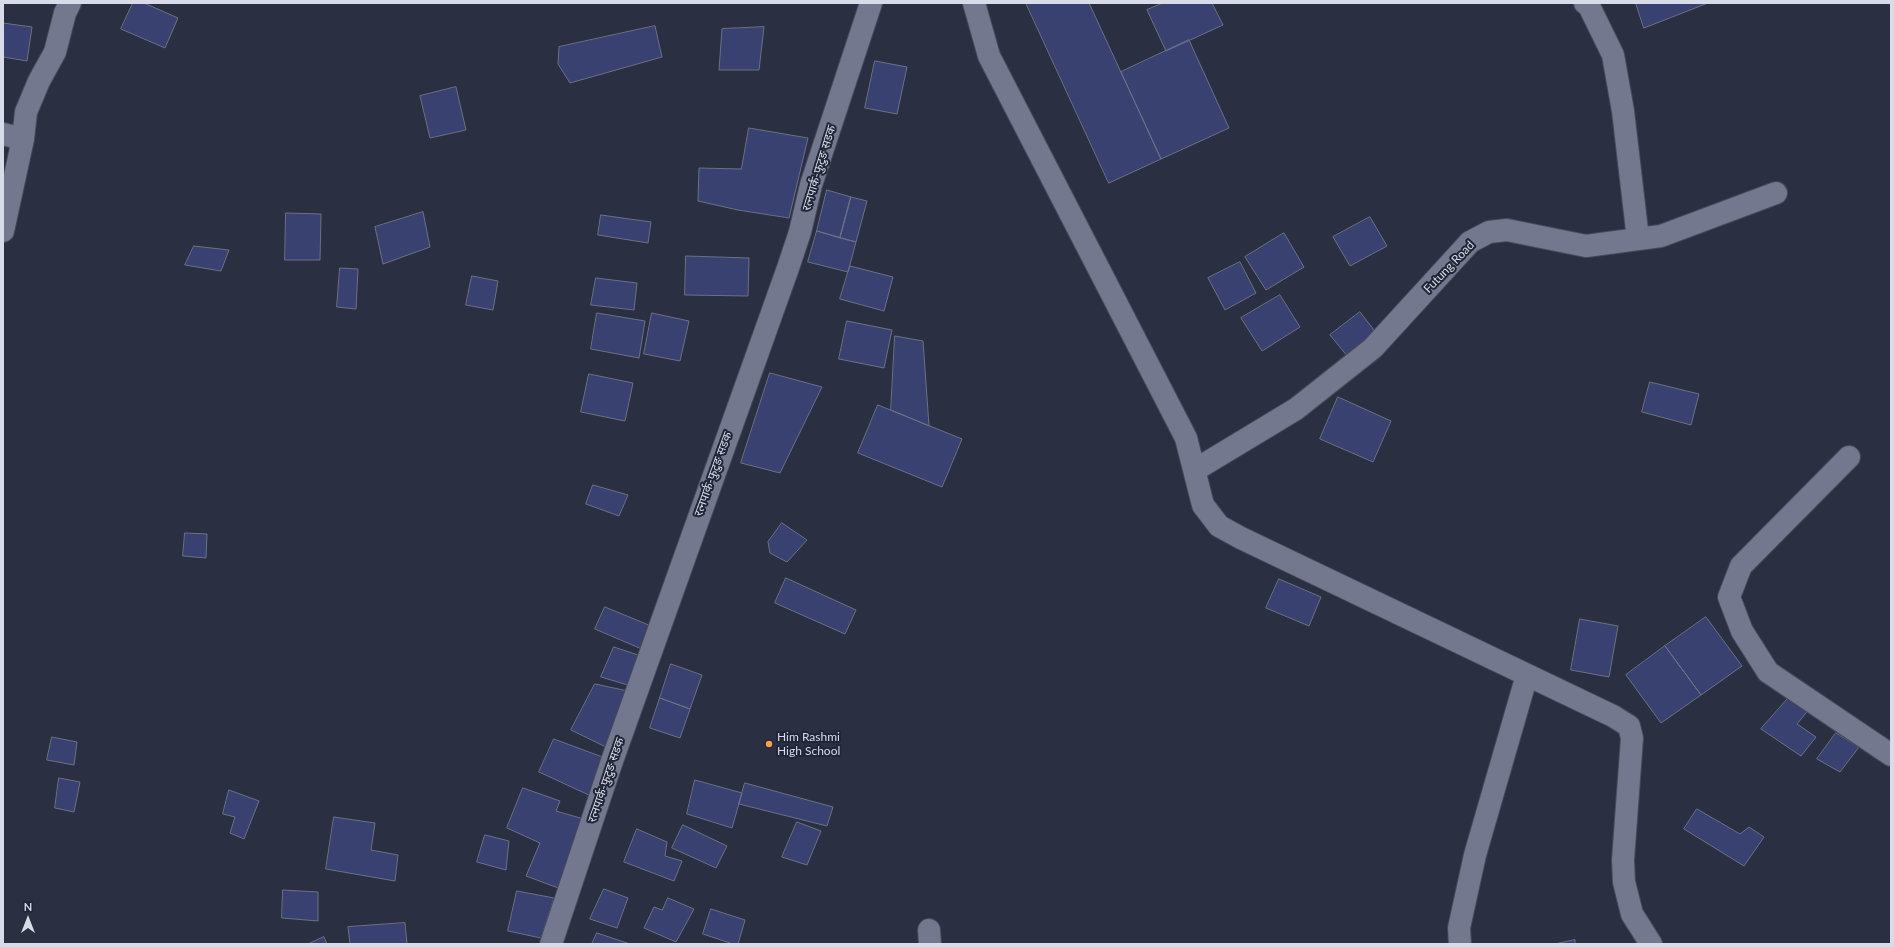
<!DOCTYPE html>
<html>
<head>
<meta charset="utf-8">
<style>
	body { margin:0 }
	#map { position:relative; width:1894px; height:947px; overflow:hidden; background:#2b2f42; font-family:Lato,sans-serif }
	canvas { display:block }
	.frame { position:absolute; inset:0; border:4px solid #d9dce8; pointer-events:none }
	.north { position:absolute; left:8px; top:899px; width:40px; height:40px; -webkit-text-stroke:3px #212538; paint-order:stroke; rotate:0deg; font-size:11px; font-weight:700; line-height:16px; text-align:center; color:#d9dce8 }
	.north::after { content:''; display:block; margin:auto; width:14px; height:18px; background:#d9dce8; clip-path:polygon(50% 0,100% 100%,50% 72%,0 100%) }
</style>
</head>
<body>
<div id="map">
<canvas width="1894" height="947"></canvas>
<div class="frame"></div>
<div class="north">N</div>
</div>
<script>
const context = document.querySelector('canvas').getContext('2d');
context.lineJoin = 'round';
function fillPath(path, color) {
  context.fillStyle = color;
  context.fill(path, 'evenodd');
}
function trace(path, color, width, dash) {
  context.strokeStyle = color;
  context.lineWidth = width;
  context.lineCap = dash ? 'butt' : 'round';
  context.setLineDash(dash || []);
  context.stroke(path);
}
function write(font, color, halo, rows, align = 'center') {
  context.font = font + ' Lato,"Noto Sans Devanagari",sans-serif';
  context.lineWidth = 4;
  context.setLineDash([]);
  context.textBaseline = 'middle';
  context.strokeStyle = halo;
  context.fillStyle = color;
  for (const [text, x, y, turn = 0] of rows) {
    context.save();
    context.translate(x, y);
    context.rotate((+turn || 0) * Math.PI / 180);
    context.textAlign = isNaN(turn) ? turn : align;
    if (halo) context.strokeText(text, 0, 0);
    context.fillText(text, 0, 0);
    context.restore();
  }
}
const building = new Path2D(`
	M 133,3 L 144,3 L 178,18 L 165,48 L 121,29 Z
	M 1026,3 L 1089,3 L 1161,159 L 1109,183 Z
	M 1163,3 L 1212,3 L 1223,25 L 1166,51 L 1147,10 Z
	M 1636,3 L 1708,3 L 1644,28 Z
	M 3,23 L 32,27 L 27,61 L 3,57 Z
	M 655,26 L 662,57 L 570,83 L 558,64 L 559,47 Z
	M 764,27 L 759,70 L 719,70 L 722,29 Z
	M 1189,40 L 1229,128 L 1161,159 L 1121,72 Z
	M 875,61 L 907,67 L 897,114 L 865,108 Z
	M 456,87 L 466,130 L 430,138 L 420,96 Z
	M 749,128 L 808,138 L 789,218 L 738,210 L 698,201 L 699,168 L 741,169 Z
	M 827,190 L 851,197 L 840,238 L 817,231 Z
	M 851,197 L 867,201 L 856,242 L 840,238 Z
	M 423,212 L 430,247 L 383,264 L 375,227 Z
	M 286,213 L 321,214 L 320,260 L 285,260 Z
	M 601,215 L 651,222 L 648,243 L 598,235 Z
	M 1370,217 L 1387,246 L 1350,266 L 1333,237 Z
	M 817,231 L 856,242 L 848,272 L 808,262 Z
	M 1284,233 L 1304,267 L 1266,290 L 1245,257 Z
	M 194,246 L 229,250 L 221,271 L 185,265 Z
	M 686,256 L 749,258 L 748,296 L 685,295 Z
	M 1240,262 L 1256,293 L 1225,310 L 1208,278 Z
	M 850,266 L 893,277 L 884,311 L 840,299 Z
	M 340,268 L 358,269 L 356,309 L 337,307 Z
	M 472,276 L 498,281 L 493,310 L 466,305 Z
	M 596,278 L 637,283 L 634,310 L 591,305 Z
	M 1280,295 L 1300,327 L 1262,351 L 1241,318 Z
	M 1360,312 L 1377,334 L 1348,357 L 1330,335 Z
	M 597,313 L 645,321 L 639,358 L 591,349 Z
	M 652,313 L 689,321 L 680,361 L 644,354 Z
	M 847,321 L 892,330 L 884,368 L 839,359 Z
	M 895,336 L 923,341 L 929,426 L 891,410 Z
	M 770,373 L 822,387 L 780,473 L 741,463 Z
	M 589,374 L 633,383 L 625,421 L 581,412 Z
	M 1650,382 L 1699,394 L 1691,425 L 1642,412 Z
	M 1338,397 L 1391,421 L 1373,462 L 1320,439 Z
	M 878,405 L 962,439 L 942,487 L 858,453 Z
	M 593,485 L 628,495 L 619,516 L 586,504 Z
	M 782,523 L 807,540 L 787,562 L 770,553 L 768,542 Z
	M 185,533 L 207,534 L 206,558 L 183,556 Z
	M 786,578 L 856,610 L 845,634 L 775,603 Z
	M 1279,579 L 1321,597 L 1309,626 L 1266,608 Z
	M 605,607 L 651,626 L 644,650 L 595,629 Z
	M 1706,617 L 1742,666 L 1701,695 L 1665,646 Z
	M 1580,619 L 1618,626 L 1609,677 L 1571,670 Z
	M 1665,646 L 1701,695 L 1661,723 L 1626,675 Z
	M 614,647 L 641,656 L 631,686 L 601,677 Z
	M 671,664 L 702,675 L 690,709 L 660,698 Z
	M 595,684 L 628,691 L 608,748 L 571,730 Z
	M 1791,695 L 1810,708 L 1797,724 L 1816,737 L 1801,756 L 1761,729 Z
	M 660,698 L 690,709 L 680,738 L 650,728 Z
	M 1836,733 L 1859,747 L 1840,772 L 1817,759 Z
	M 52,737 L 77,742 L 74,765 L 47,760 Z
	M 554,739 L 605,758 L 591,796 L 539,772 Z
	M 59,778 L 80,782 L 74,812 L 55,808 Z
	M 695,780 L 742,793 L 732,828 L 687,814 Z
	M 745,783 L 833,807 L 827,826 L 739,804 Z
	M 523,788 L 560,801 L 556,811 L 587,820 L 561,889 L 526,876 L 540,843 L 507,828 Z
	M 229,790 L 259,801 L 244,839 L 230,833 L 235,817 L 223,814 Z
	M 1697,809 L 1740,834 L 1749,827 L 1764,837 L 1744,866 L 1684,829 Z
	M 334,817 L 375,823 L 371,850 L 398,855 L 395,881 L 326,869 Z
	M 797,822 L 821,831 L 807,865 L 782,857 Z
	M 683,825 L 727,846 L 716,868 L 672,848 Z
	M 637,829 L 667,842 L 665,856 L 682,861 L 674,881 L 624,862 Z
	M 485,835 L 509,841 L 506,870 L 477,862 Z
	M 604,889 L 628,898 L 617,928 L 590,919 Z
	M 283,890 L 318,892 L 318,921 L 282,918 Z
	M 517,891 L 554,898 L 541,938 L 508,931 Z
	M 668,898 L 694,909 L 676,942 L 644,928 L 654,907 L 662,910 Z
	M 711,909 L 745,920 L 738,944 L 733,944 L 703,934 Z
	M 405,923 L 407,944 L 350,944 L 348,927 Z
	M 597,933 L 630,944 L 592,944 Z
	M 324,937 L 327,944 L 308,944 Z
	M 1575,940 L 1575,944 L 1555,944 Z`);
fillPath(building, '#38416f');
trace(building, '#6b7186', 1);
const minor = new Path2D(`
	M 974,3 L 989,56 L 1186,438 L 1203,505 L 1219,526 L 1241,538 L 1613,716 L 1629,726 L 1632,738 L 1623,860 L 1624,882 L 1632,914 L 1651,944
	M 1585,3 L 1589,6 L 1613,55 L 1623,111 L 1638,239
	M 3,134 L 23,139 L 3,231
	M 23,139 L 26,112 L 39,81 L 55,52 L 65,13 L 70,3
	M 1849,457 L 1741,566 L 1729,597 L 1742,631 L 1768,672 L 1891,755
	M 1195,470 L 1296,409 L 1373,348 L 1470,242 L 1489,232 L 1507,230 L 1586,246 L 1661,236 L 1776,193
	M 929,930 L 930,944
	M 1460,944 L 1459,928 L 1475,855 L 1527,675`);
const tertiary = new Path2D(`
	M 551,944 L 612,761 L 788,268 L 800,232 L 811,185 L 871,3`);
trace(minor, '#474a5a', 24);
trace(tertiary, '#474a5a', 24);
trace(minor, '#73788e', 22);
trace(tertiary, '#73788e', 22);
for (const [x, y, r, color] of [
	[769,744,4,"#f7a248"]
]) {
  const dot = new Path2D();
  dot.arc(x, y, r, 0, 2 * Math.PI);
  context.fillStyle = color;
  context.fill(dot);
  trace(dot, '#212538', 1.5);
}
write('12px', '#d9dce8', '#212538', [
	["रत्नपार्क-फुटुङ सडक",819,168,-73],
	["Futung Road",1449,267,-46],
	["रत्नपार्क-फुटुङ सडक",713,474,-70],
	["रत्नपार्क-फुटुङ सडक",606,780,-71]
]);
write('12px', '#d9dce8', '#212538', [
	["Him Rashmi",777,737],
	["High School",777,751]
], 'left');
</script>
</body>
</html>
